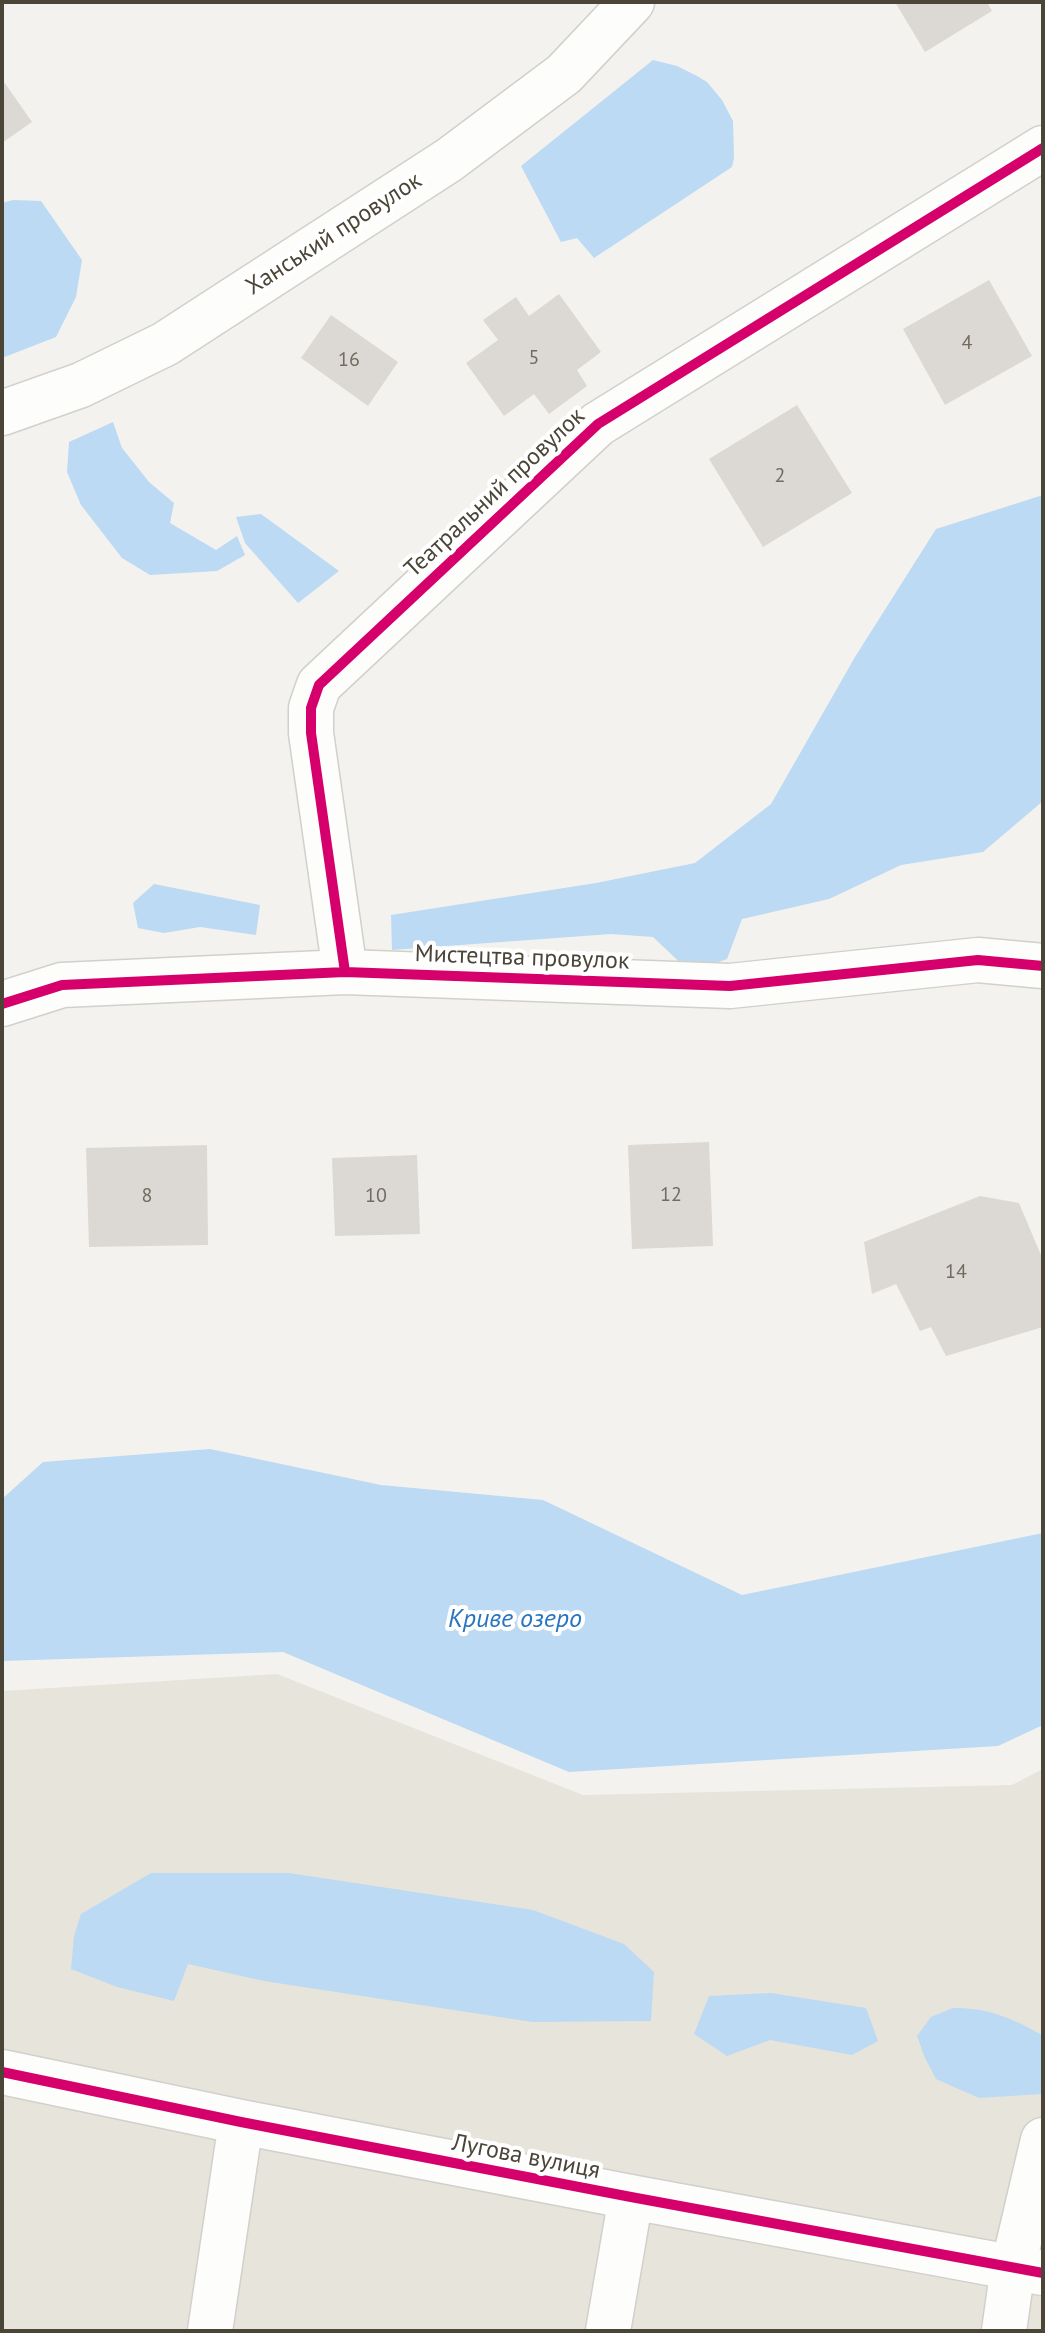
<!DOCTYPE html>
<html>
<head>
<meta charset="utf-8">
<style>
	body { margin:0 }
	#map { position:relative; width:1045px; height:2333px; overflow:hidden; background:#f3f2ee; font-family:"PT Sans",sans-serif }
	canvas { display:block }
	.frame { position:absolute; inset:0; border:4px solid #4b4538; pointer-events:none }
</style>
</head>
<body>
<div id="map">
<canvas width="1045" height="2333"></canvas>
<div class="frame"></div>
</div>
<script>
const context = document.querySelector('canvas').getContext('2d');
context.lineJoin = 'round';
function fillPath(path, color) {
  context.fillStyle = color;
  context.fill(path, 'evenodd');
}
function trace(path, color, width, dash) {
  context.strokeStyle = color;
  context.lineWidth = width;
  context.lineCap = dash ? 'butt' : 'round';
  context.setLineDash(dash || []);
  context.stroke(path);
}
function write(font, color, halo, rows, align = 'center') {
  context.font = font + ' "PT Sans",sans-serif';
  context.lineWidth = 8;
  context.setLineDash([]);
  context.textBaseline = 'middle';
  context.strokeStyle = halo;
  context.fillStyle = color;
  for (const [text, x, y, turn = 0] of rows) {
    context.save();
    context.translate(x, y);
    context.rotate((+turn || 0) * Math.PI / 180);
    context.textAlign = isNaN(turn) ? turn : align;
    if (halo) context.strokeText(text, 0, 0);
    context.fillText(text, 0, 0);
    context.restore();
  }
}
fillPath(new Path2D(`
	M 277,1674 L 583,1795 L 1012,1785 L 1043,1769 L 1043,2331 L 2,2331 L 2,1691 Z`), '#e7e4db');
fillPath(new Path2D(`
	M 653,60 L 677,66 L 697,76 L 707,82 L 722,100 L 733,121 L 734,158 L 732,167 L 594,258 L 577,238 L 561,242 L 521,166 Z
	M 13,200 L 41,201 L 82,260 L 76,297 L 56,337 L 2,358 L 2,203 Z
	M 113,422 L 122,448 L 149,482 L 174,503 L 170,523 L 216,550 L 237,536 L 245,555 L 217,571 L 150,575 L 122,558 L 81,505 L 67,472 L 69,442 Z
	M 1043,495 L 1043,801 L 983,852 L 901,865 L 829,899 L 742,919 L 727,959 L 690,972 L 653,937 L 611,934 L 392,950 L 391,915 L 596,883 L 695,863 L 771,804 L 855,657 L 936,529 Z
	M 261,514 L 339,571 L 298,603 L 245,543 L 236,517 Z
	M 154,884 L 260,905 L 256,935 L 200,927 L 164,933 L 138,928 L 133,903 Z
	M 210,1449 L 381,1485 L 543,1500 L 742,1595 L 1043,1533 L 1043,1725 L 998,1746 L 569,1772 L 283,1652 L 2,1661 L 2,1499 L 43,1462 Z
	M 151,1873 L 289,1873 L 533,1910 L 624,1944 L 654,1972 L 651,2021 L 532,2022 L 264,1981 L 188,1964 L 174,2001 L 117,1987 L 71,1969 L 74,1936 L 81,1914 Z
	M 771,1993 L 866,2008 L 878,2041 L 852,2055 L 770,2040 L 727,2056 L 694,2034 L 709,1996 Z
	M 953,2008 C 989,2008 1012,2018 1042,2035 L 1042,2094 L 979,2098 L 936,2079 L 925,2058 L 917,2036 L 931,2017 Z`), '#bcdaf3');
fillPath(new Path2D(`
	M 895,2 L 987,2 L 992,11 L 925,52 Z
	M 2,79 L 32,122 L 2,143 Z
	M 989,280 L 1032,356 L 945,405 L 903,329 Z
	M 559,294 L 601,352 L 577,370 L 587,386 L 549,414 L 534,394 L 504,416 L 466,363 L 498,340 L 483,320 L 516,297 L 529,316 Z
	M 331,315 L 398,362 L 368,406 L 301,358 Z
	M 797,405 L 852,493 L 763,547 L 709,459 Z
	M 709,1142 L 713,1246 L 632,1249 L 628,1145 Z
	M 207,1145 L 208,1245 L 89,1247 L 86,1148 Z
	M 417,1155 L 420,1234 L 335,1236 L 332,1158 Z
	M 980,1196 L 1019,1203 L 1043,1260 L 1043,1327 L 946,1356 L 931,1327 L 920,1331 L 896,1284 L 872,1294 L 864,1242 Z`), '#dcd9d4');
const minor = new Path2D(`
	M 2,413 L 81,385 L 165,344 L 449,160 L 564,74 L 632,2
	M 345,972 L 311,733 L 311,708 L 319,685 L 598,424 L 1043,148
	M 2,1004 L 62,985 L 345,972 L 730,986 L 978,960 L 1043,966
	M 2,2072 L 241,2122 L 631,2197 L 1043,2273
	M 210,2331 L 241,2122
	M 608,2331 L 631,2197
	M 1004,2331 L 1013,2267 L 1043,2140`);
trace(minor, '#d1d0cb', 47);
trace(minor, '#fdfdfc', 44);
trace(new Path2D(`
	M 345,972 L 311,733 L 311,708 L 319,685 L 598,424 L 1043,148
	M 2,1004 L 62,985 L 345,972 L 730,986 L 978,960 L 1043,966
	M 2,2072 L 241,2122 L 631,2197 L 1043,2273`), '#d6006c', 10);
write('20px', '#716c60', null, [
	["4",967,343],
	["5",534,358],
	["16",349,360],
	["2",780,476],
	["12",671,1195],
	["8",147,1196],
	["10",376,1196],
	["14",956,1272]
]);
write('24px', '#4b4538', '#fff', [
	["Ханський провулок",334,234,-33],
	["Театральний провулок",495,493,-43],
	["Мистецтва провулок",522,958,2],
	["Лугова вулиця",526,2157,11]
]);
write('italic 26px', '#2975bf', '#fff', [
	["Криве озеро",515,1620]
]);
</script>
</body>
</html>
